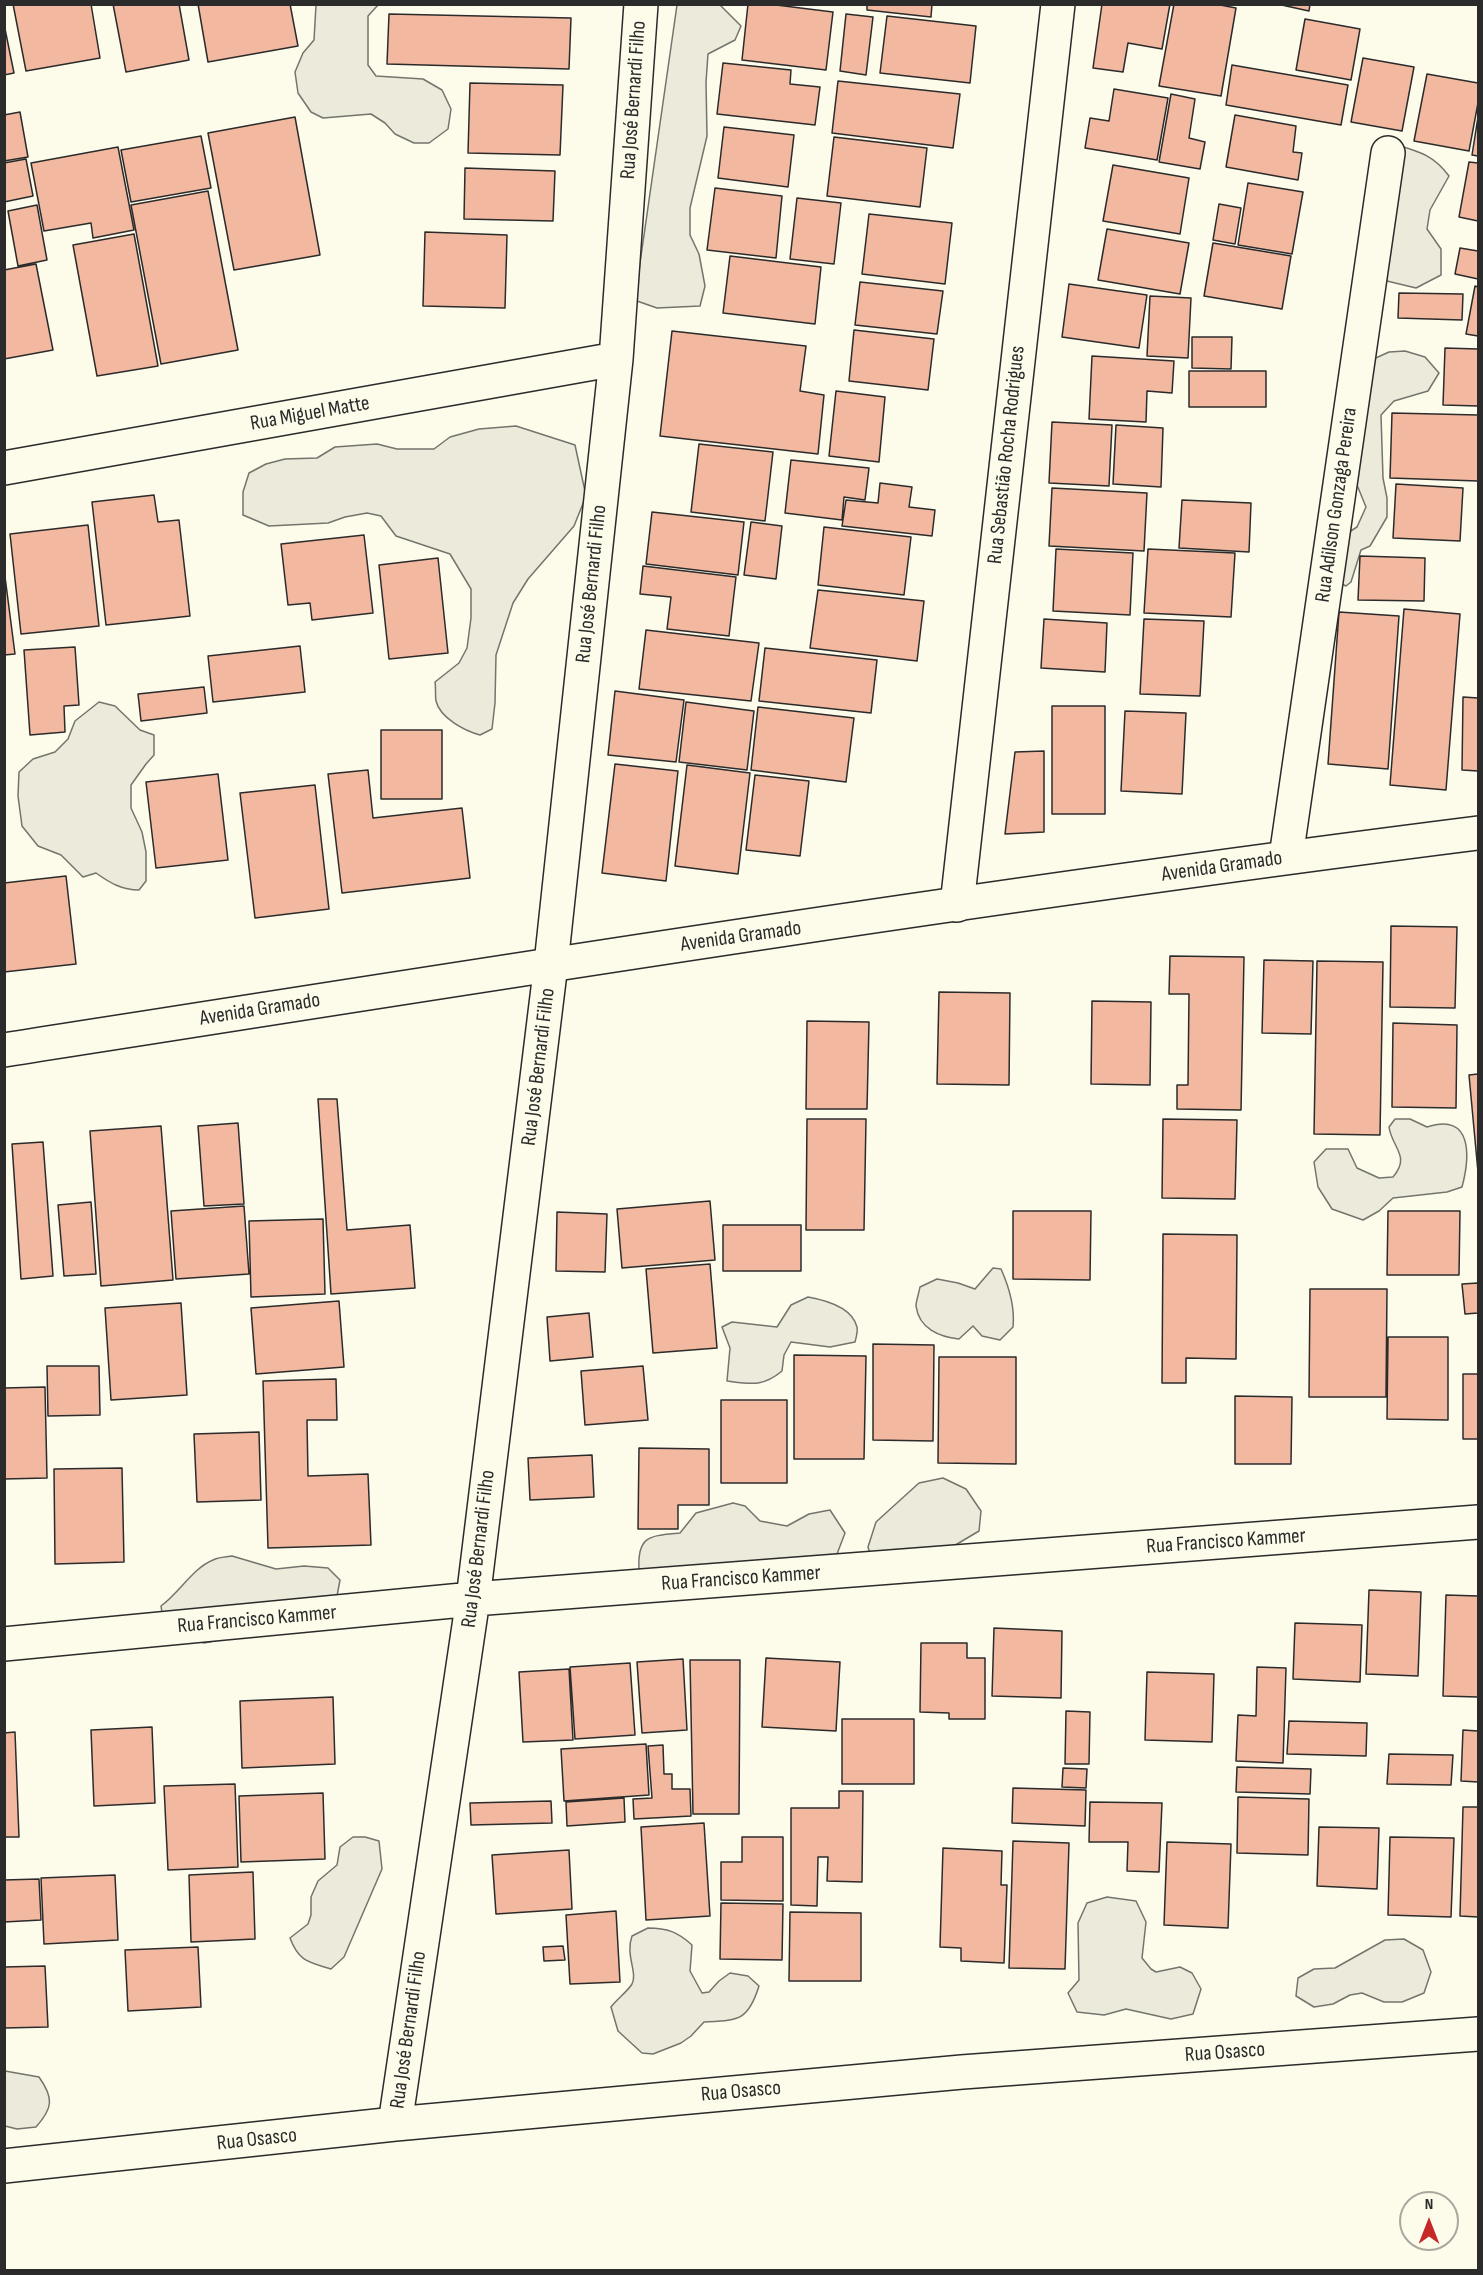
<!DOCTYPE html>
<html>
<head>
<meta charset="utf-8">
<style>
	body { margin:0 }
	#map { position:relative; width:1483px; height:2275px; overflow:hidden; background:#fdfbea; font-family:"Sofia Sans Condensed",sans-serif }
	canvas { display:block }
	.frame { position:absolute; inset:0; border:6px solid #2b2b2b; pointer-events:none }
	.north { position:absolute; left:1399px; top:2191px; width:60px; height:60px; box-sizing:border-box; background:#fdfbea; border:2px solid #a9a89e; border-radius:50%; rotate:0deg; font-size:16px; font-weight:700; line-height:24px; text-align:center; color:#2b2b2b }
	.north::after { content:''; display:block; margin:auto; width:21px; height:27px; background:#c62828; clip-path:polygon(50% 0,100% 100%,50% 72%,0 100%) }
</style>
</head>
<body>
<div id="map">
<canvas width="1483" height="2275"></canvas>
<div class="frame"></div>
<div class="north">N</div>
</div>
<script>
const context = document.querySelector('canvas').getContext('2d');
context.lineJoin = 'round';
function fillPath(path, color) {
  context.fillStyle = color;
  context.fill(path, 'evenodd');
}
function trace(path, color, width, dash) {
  context.strokeStyle = color;
  context.lineWidth = width;
  context.lineCap = dash ? 'butt' : 'round';
  context.setLineDash(dash || []);
  context.stroke(path);
}
function write(font, color, halo, rows, align = 'center') {
  context.font = font + ' "Sofia Sans Condensed",sans-serif';
  context.lineWidth = 4.5;
  context.setLineDash([]);
  context.textBaseline = 'middle';
  context.strokeStyle = halo;
  context.fillStyle = color;
  for (const [text, x, y, turn = 0] of rows) {
    context.save();
    context.translate(x, y);
    context.rotate((+turn || 0) * Math.PI / 180);
    context.textAlign = isNaN(turn) ? turn : align;
    if (halo) context.strokeText(text, 0, 0);
    context.fillText(text, 0, 0);
    context.restore();
  }
}
const green = new Path2D(`
	M 316,5 L 378,5 L 368,16 L 368,65 L 376,76 L 423,79 L 442,90 L 451,109 L 448,129 L 429,143 L 414,143 L 395,134 L 385,123 L 371,114 L 323,118 L 311,112 L 298,93 L 295,72 L 303,53 L 314,40 Z
	M 677,5 L 720,5 L 741,26 L 735,40 L 708,54 L 706,82 L 707,136 L 690,208 L 690,235 L 699,254 L 705,286 L 700,306 L 657,308 L 637,301 L 636,291 Z
	M 1397,145 C 1421,152 1434,156 1449,176 L 1430,210 L 1427,229 L 1441,249 L 1441,275 L 1416,288 L 1387,281 L 1385,276 Z
	M 1405,351 L 1425,357 L 1439,373 L 1428,391 L 1394,401 L 1381,415 L 1383,478 L 1387,498 L 1387,517 L 1370,546 L 1361,550 L 1351,582 L 1346,586 L 1332,579 L 1338,539 L 1357,527 L 1366,507 L 1339,441 L 1358,366 L 1389,352 Z
	M 516,426 L 575,445 L 586,496 L 574,526 L 528,579 L 513,603 L 496,655 L 495,703 L 492,729 L 480,735 C 465,731 440,718 436,701 C 435,695 436,687 435,682 L 459,663 L 467,648 L 471,618 L 471,589 L 450,554 L 396,536 L 381,516 L 367,513 L 345,517 L 328,523 L 269,526 L 243,515 L 243,492 L 249,473 L 266,464 L 285,459 L 317,458 L 335,447 L 377,444 L 397,449 L 434,449 L 450,437 L 479,429 Z
	M 99,702 L 115,706 L 140,730 L 154,735 L 154,755 L 146,764 L 131,785 L 131,808 L 142,832 L 146,852 L 146,881 L 139,890 C 122,890 110,883 96,873 L 83,877 L 61,855 L 38,846 L 22,826 L 18,796 L 19,772 L 33,759 L 55,752 L 68,739 L 75,721 Z
	M 1395,1119 L 1410,1119 L 1427,1127 C 1473,1112 1470,1157 1462,1187 L 1447,1192 L 1393,1198 L 1379,1211 L 1363,1220 L 1332,1209 L 1318,1187 L 1314,1162 L 1326,1149 L 1348,1149 L 1357,1168 L 1379,1178 L 1393,1177 C 1411,1156 1392,1148 1389,1127 Z
	M 993,1268 L 1001,1269 C 1010,1289 1015,1307 1013,1327 L 1000,1340 L 982,1336 L 973,1326 L 959,1339 C 940,1337 919,1329 916,1306 C 916,1301 919,1293 920,1287 L 937,1279 L 958,1283 L 975,1289 Z
	M 808,1297 C 825,1300 852,1307 857,1327 C 858,1332 856,1338 855,1342 L 830,1347 L 791,1342 L 784,1355 L 782,1371 C 763,1387 751,1384 727,1381 L 730,1348 L 722,1327 L 732,1322 L 777,1327 L 791,1305 Z
	M 943,1478 L 966,1489 L 981,1511 L 979,1531 L 952,1547 L 873,1564 L 868,1547 L 876,1522 L 919,1483 Z
	M 733,1503 L 745,1506 L 760,1521 L 787,1526 L 809,1514 L 830,1510 L 845,1533 L 837,1554 L 827,1569 L 703,1565 L 684,1578 L 639,1570 C 637,1535 650,1536 680,1533 L 696,1513 Z
	M 232,1556 L 276,1569 L 304,1566 L 328,1568 L 340,1580 L 337,1596 L 225,1639 L 204,1643 L 176,1633 L 163,1619 L 161,1606 C 179,1593 193,1568 213,1560 C 218,1557 226,1557 232,1556 Z
	M 353,1837 L 365,1837 L 379,1841 L 382,1869 L 344,1957 L 331,1969 C 309,1962 299,1962 290,1938 L 308,1924 L 311,1915 L 311,1897 L 318,1881 L 337,1865 L 340,1847 Z
	M 1107,1897 L 1136,1901 L 1146,1922 L 1142,1958 L 1151,1969 L 1156,1972 L 1180,1967 L 1192,1973 L 1201,1989 L 1193,2014 L 1171,2019 L 1126,2009 L 1104,2015 L 1077,2012 L 1068,1993 L 1079,1980 L 1078,1923 L 1087,1903 Z
	M 648,1928 C 667,1928 678,1932 692,1945 L 690,1971 L 702,1993 L 709,1992 L 719,1981 L 730,1973 L 748,1976 L 759,1986 C 748,2021 739,2020 704,2022 L 691,2036 L 681,2043 L 653,2054 L 642,2053 L 618,2031 L 611,2007 C 617,1999 627,1992 632,1984 C 638,1973 625,1955 632,1936 Z
	M 1404,1939 L 1423,1950 L 1431,1972 L 1424,1993 L 1402,2002 L 1384,2002 L 1362,1993 L 1350,1995 L 1333,2004 L 1314,2007 L 1296,1996 L 1298,1978 L 1314,1969 L 1335,1968 L 1385,1940 Z
	M 5,2071 L 39,2077 C 54,2098 53,2108 36,2127 L 17,2129 L 5,2126 Z`);
fillPath(green, '#ecebdb');
trace(green, '#74746e', 1.5);
const building = new Path2D(`
	M 13,4 L 91,4 L 100,58 L 26,71 Z
	M 113,4 L 179,4 L 189,60 L 126,72 Z
	M 198,4 L 290,4 L 298,46 L 208,62 Z
	M 748,4 L 768,4 L 833,12 L 826,70 L 742,60 Z
	M 867,4 L 932,4 L 931,17 L 867,10 Z
	M 1102,4 L 1170,4 L 1162,49 L 1128,43 L 1123,72 L 1093,68 Z
	M 1174,4 L 1215,4 L 1236,8 L 1221,96 L 1159,86 Z
	M 1277,4 L 1310,4 L 1309,11 Z
	M 389,14 L 571,18 L 569,69 L 387,64 Z
	M 846,14 L 873,17 L 866,75 L 840,71 Z
	M 887,16 L 976,26 L 970,83 L 880,73 Z
	M 1305,19 L 1360,29 L 1351,80 L 1296,70 Z
	M 4,24 L 14,73 L 4,75 Z
	M 1363,58 L 1414,67 L 1402,131 L 1351,122 Z
	M 723,63 L 791,70 L 790,84 L 820,87 L 815,125 L 717,114 Z
	M 1232,65 L 1348,85 L 1341,125 L 1226,105 Z
	M 1427,74 L 1478,83 L 1478,103 L 1469,151 L 1414,141 Z
	M 838,81 L 960,94 L 953,148 L 832,133 Z
	M 470,83 L 563,85 L 560,155 L 468,153 Z
	M 1114,89 L 1168,98 L 1157,160 L 1085,148 L 1090,118 L 1109,121 Z
	M 1171,94 L 1195,99 L 1189,138 L 1205,142 L 1200,169 L 1159,162 Z
	M 20,112 L 28,157 L 4,161 L 4,115 Z
	M 1235,115 L 1296,126 L 1293,152 L 1302,153 L 1298,180 L 1226,167 Z
	M 295,117 L 320,255 L 234,270 L 208,133 Z
	M 1478,117 L 1478,156 L 1472,155 Z
	M 724,127 L 794,135 L 788,187 L 718,178 Z
	M 201,136 L 211,188 L 131,202 L 121,150 Z
	M 834,137 L 927,148 L 920,207 L 827,196 Z
	M 118,147 L 134,230 L 93,238 L 91,223 L 44,231 L 31,163 Z
	M 26,159 L 33,196 L 4,202 L 4,163 Z
	M 1469,162 L 1478,163 L 1478,221 L 1459,217 Z
	M 1113,165 L 1189,178 L 1180,234 L 1103,221 Z
	M 465,168 L 555,171 L 553,221 L 464,219 Z
	M 1248,183 L 1303,192 L 1292,254 L 1238,245 Z
	M 715,188 L 782,196 L 776,258 L 707,250 Z
	M 208,191 L 238,350 L 161,364 L 131,205 Z
	M 797,198 L 841,203 L 834,264 L 790,259 Z
	M 1219,204 L 1241,208 L 1235,244 L 1213,240 Z
	M 37,205 L 47,260 L 18,266 L 8,211 Z
	M 869,214 L 952,223 L 945,284 L 862,274 Z
	M 1107,229 L 1189,243 L 1180,294 L 1098,280 Z
	M 425,232 L 507,235 L 505,308 L 423,306 Z
	M 134,234 L 158,366 L 97,376 L 73,245 Z
	M 1213,243 L 1291,256 L 1282,309 L 1204,296 Z
	M 1460,248 L 1478,251 L 1478,279 L 1455,274 Z
	M 730,256 L 821,267 L 815,324 L 723,313 Z
	M 36,264 L 53,350 L 4,359 L 4,270 Z
	M 860,282 L 943,291 L 937,334 L 855,325 Z
	M 1069,284 L 1147,295 L 1139,348 L 1062,337 Z
	M 1475,286 L 1478,287 L 1478,336 L 1466,334 Z
	M 1399,293 L 1463,294 L 1462,320 L 1398,318 Z
	M 1150,296 L 1191,298 L 1188,358 L 1147,356 Z
	M 854,330 L 934,339 L 928,390 L 849,381 Z
	M 672,331 L 806,346 L 800,391 L 824,395 L 818,454 L 660,436 Z
	M 1192,337 L 1232,337 L 1231,369 L 1192,368 Z
	M 1445,348 L 1478,349 L 1478,406 L 1443,405 Z
	M 1092,356 L 1174,361 L 1172,393 L 1147,391 L 1146,422 L 1089,419 Z
	M 1189,371 L 1266,371 L 1266,407 L 1189,407 Z
	M 836,391 L 885,397 L 879,462 L 829,456 Z
	M 1392,413 L 1478,415 L 1478,481 L 1390,478 Z
	M 1052,422 L 1112,425 L 1109,486 L 1049,483 Z
	M 1116,425 L 1163,428 L 1161,487 L 1113,484 Z
	M 699,444 L 773,452 L 765,521 L 691,512 Z
	M 791,460 L 869,468 L 865,500 L 844,497 L 842,520 L 785,513 Z
	M 880,483 L 912,487 L 909,507 L 935,510 L 932,536 L 842,526 L 846,500 L 878,503 Z
	M 1396,484 L 1463,488 L 1460,541 L 1393,538 Z
	M 1052,488 L 1147,493 L 1144,551 L 1049,546 Z
	M 154,495 L 158,522 L 179,520 L 190,616 L 106,625 L 92,502 Z
	M 1182,500 L 1251,503 L 1249,552 L 1179,548 Z
	M 652,512 L 744,522 L 738,575 L 646,564 Z
	M 751,522 L 782,526 L 776,579 L 744,575 Z
	M 88,525 L 99,626 L 21,634 L 10,534 Z
	M 824,527 L 911,537 L 904,595 L 818,585 Z
	M 364,535 L 373,613 L 312,620 L 310,603 L 288,605 L 281,544 Z
	M 1056,549 L 1133,553 L 1130,615 L 1053,611 Z
	M 1148,549 L 1235,553 L 1231,617 L 1144,613 Z
	M 1360,556 L 1425,558 L 1424,601 L 1358,600 Z
	M 438,558 L 448,653 L 389,659 L 379,565 Z
	M 643,566 L 736,577 L 729,636 L 667,629 L 671,597 L 640,594 Z
	M 4,569 L 15,654 L 4,655 Z
	M 818,590 L 924,601 L 917,661 L 810,648 Z
	M 1404,609 L 1460,614 L 1446,790 L 1390,785 Z
	M 1339,612 L 1399,616 L 1388,769 L 1328,764 Z
	M 1044,619 L 1107,623 L 1105,672 L 1041,668 Z
	M 1144,619 L 1204,621 L 1200,696 L 1140,694 Z
	M 646,630 L 759,643 L 751,701 L 639,689 Z
	M 300,646 L 305,692 L 213,702 L 208,656 Z
	M 75,647 L 79,705 L 64,706 L 65,732 L 30,735 L 24,650 Z
	M 765,648 L 877,660 L 871,713 L 759,701 Z
	M 204,687 L 207,713 L 141,721 L 138,694 Z
	M 615,691 L 684,700 L 676,762 L 608,755 Z
	M 1463,697 L 1478,698 L 1478,771 L 1462,770 Z
	M 686,702 L 754,711 L 747,770 L 679,762 Z
	M 1052,706 L 1105,706 L 1105,814 L 1052,814 Z
	M 758,707 L 854,718 L 846,782 L 751,770 Z
	M 1125,711 L 1186,713 L 1182,794 L 1121,791 Z
	M 381,730 L 442,730 L 442,799 L 381,799 Z
	M 1044,751 L 1044,832 L 1005,834 L 1015,752 Z
	M 615,764 L 678,771 L 666,881 L 602,873 Z
	M 687,765 L 750,773 L 738,874 L 675,866 Z
	M 368,770 L 373,818 L 462,808 L 470,878 L 342,893 L 328,774 Z
	M 218,774 L 228,860 L 156,868 L 146,782 Z
	M 755,775 L 809,781 L 800,856 L 746,850 Z
	M 315,785 L 329,909 L 255,918 L 240,793 Z
	M 66,876 L 76,964 L 4,972 L 4,883 Z
	M 1391,926 L 1457,927 L 1455,1008 L 1390,1007 Z
	M 1170,956 L 1244,957 L 1241,1110 L 1177,1109 L 1177,1085 L 1188,1085 L 1189,994 L 1169,994 Z
	M 1264,960 L 1313,961 L 1311,1034 L 1262,1033 Z
	M 1317,961 L 1383,962 L 1380,1135 L 1314,1134 Z
	M 939,992 L 1010,993 L 1009,1085 L 937,1084 Z
	M 1092,1001 L 1151,1002 L 1150,1085 L 1091,1084 Z
	M 807,1021 L 869,1022 L 867,1109 L 806,1109 Z
	M 1393,1023 L 1457,1025 L 1456,1108 L 1392,1107 Z
	M 1478,1074 L 1478,1172 L 1469,1075 Z
	M 318,1099 L 337,1099 L 347,1230 L 410,1225 L 415,1288 L 331,1294 Z
	M 807,1119 L 866,1119 L 864,1230 L 806,1230 Z
	M 1163,1119 L 1237,1120 L 1235,1199 L 1162,1198 Z
	M 238,1123 L 244,1204 L 204,1206 L 198,1126 Z
	M 161,1126 L 173,1280 L 101,1286 L 90,1131 Z
	M 43,1142 L 53,1276 L 21,1279 L 12,1144 Z
	M 710,1201 L 715,1260 L 622,1268 L 617,1209 Z
	M 91,1202 L 96,1274 L 64,1276 L 58,1205 Z
	M 244,1206 L 249,1274 L 176,1279 L 171,1211 Z
	M 1013,1211 L 1091,1211 L 1090,1280 L 1013,1279 Z
	M 1388,1211 L 1460,1211 L 1459,1275 L 1387,1275 Z
	M 557,1212 L 607,1214 L 605,1272 L 556,1271 Z
	M 323,1219 L 325,1294 L 251,1297 L 249,1221 Z
	M 723,1225 L 801,1225 L 801,1271 L 723,1271 Z
	M 1163,1234 L 1237,1235 L 1236,1359 L 1186,1358 L 1186,1383 L 1162,1383 Z
	M 710,1264 L 717,1348 L 653,1353 L 646,1269 Z
	M 1478,1283 L 1478,1313 L 1465,1314 L 1462,1284 Z
	M 1310,1289 L 1387,1289 L 1386,1397 L 1309,1397 Z
	M 339,1301 L 344,1367 L 256,1374 L 251,1308 Z
	M 181,1303 L 187,1395 L 111,1400 L 105,1308 Z
	M 589,1313 L 593,1357 L 550,1361 L 547,1317 Z
	M 1388,1337 L 1448,1337 L 1448,1420 L 1387,1419 Z
	M 873,1344 L 934,1345 L 933,1441 L 873,1440 Z
	M 794,1355 L 866,1356 L 864,1459 L 794,1459 Z
	M 939,1357 L 1016,1357 L 1016,1464 L 938,1463 Z
	M 47,1366 L 99,1366 L 100,1415 L 48,1416 Z
	M 643,1366 L 648,1420 L 585,1425 L 581,1371 Z
	M 1463,1374 L 1478,1374 L 1478,1439 L 1463,1439 Z
	M 336,1379 L 337,1420 L 307,1420 L 308,1476 L 368,1474 L 371,1545 L 268,1548 L 263,1381 Z
	M 45,1387 L 47,1478 L 4,1479 L 4,1388 Z
	M 1235,1396 L 1292,1397 L 1291,1464 L 1235,1464 Z
	M 721,1400 L 787,1400 L 787,1483 L 721,1483 Z
	M 259,1432 L 261,1500 L 197,1502 L 194,1434 Z
	M 639,1448 L 709,1449 L 709,1505 L 678,1505 L 678,1529 L 638,1529 Z
	M 592,1455 L 594,1497 L 530,1500 L 528,1458 Z
	M 122,1468 L 124,1562 L 55,1564 L 54,1469 Z
	M 1369,1590 L 1421,1592 L 1418,1676 L 1366,1674 Z
	M 1446,1595 L 1478,1596 L 1478,1697 L 1443,1696 Z
	M 1295,1623 L 1362,1625 L 1360,1682 L 1293,1679 Z
	M 994,1628 L 1062,1631 L 1061,1698 L 992,1696 Z
	M 921,1643 L 967,1643 L 967,1658 L 985,1658 L 985,1719 L 949,1719 L 949,1713 L 920,1712 Z
	M 766,1658 L 840,1662 L 836,1731 L 762,1727 Z
	M 683,1659 L 687,1730 L 642,1733 L 637,1662 Z
	M 690,1660 L 740,1660 L 739,1814 L 693,1814 Z
	M 630,1663 L 635,1735 L 575,1739 L 570,1667 Z
	M 1257,1667 L 1286,1668 L 1283,1763 L 1236,1761 L 1238,1715 L 1256,1716 Z
	M 569,1669 L 573,1740 L 523,1742 L 519,1672 Z
	M 1147,1672 L 1214,1674 L 1212,1742 L 1145,1740 Z
	M 333,1697 L 335,1764 L 242,1768 L 240,1701 Z
	M 1066,1711 L 1090,1712 L 1089,1764 L 1065,1764 Z
	M 842,1719 L 914,1719 L 914,1784 L 842,1784 Z
	M 1289,1721 L 1367,1723 L 1366,1756 L 1287,1754 Z
	M 152,1727 L 155,1803 L 94,1806 L 91,1730 Z
	M 1463,1730 L 1478,1731 L 1478,1782 L 1461,1781 Z
	M 15,1732 L 19,1837 L 4,1837 L 4,1733 Z
	M 646,1744 L 649,1795 L 564,1801 L 561,1749 Z
	M 663,1745 L 664,1774 L 672,1774 L 672,1789 L 690,1789 L 691,1816 L 634,1819 L 633,1799 L 652,1798 L 648,1746 Z
	M 1389,1754 L 1453,1755 L 1451,1785 L 1387,1784 Z
	M 1237,1767 L 1311,1769 L 1310,1794 L 1236,1792 Z
	M 1063,1768 L 1087,1769 L 1086,1788 L 1062,1787 Z
	M 235,1784 L 238,1867 L 168,1870 L 164,1786 Z
	M 1013,1788 L 1086,1790 L 1085,1826 L 1012,1823 Z
	M 839,1791 L 863,1791 L 862,1882 L 827,1881 L 828,1857 L 818,1857 L 817,1906 L 791,1905 L 791,1808 L 839,1808 Z
	M 323,1793 L 325,1859 L 241,1862 L 239,1796 Z
	M 1238,1797 L 1309,1799 L 1308,1855 L 1237,1853 Z
	M 624,1798 L 625,1822 L 567,1826 L 566,1802 Z
	M 551,1801 L 552,1823 L 471,1825 L 470,1803 Z
	M 1090,1802 L 1162,1803 L 1159,1872 L 1127,1871 L 1128,1842 L 1089,1842 Z
	M 1463,1807 L 1478,1807 L 1478,1917 L 1460,1916 Z
	M 704,1823 L 710,1916 L 646,1920 L 641,1827 Z
	M 1319,1827 L 1379,1828 L 1377,1889 L 1317,1886 Z
	M 742,1837 L 783,1837 L 783,1901 L 721,1900 L 721,1862 L 742,1862 Z
	M 1390,1837 L 1454,1838 L 1451,1917 L 1388,1915 Z
	M 1013,1841 L 1069,1843 L 1065,1969 L 1009,1968 Z
	M 1167,1842 L 1231,1844 L 1228,1928 L 1164,1925 Z
	M 943,1848 L 1002,1851 L 1001,1885 L 1007,1885 L 1004,1963 L 961,1961 L 961,1948 L 940,1947 Z
	M 569,1850 L 572,1909 L 496,1914 L 492,1855 Z
	M 253,1872 L 255,1939 L 191,1942 L 189,1875 Z
	M 115,1875 L 118,1940 L 44,1944 L 41,1878 Z
	M 39,1879 L 41,1920 L 4,1922 L 4,1880 Z
	M 721,1903 L 783,1904 L 782,1960 L 720,1959 Z
	M 616,1911 L 620,1982 L 570,1984 L 566,1915 Z
	M 790,1912 L 861,1913 L 861,1981 L 789,1981 Z
	M 563,1946 L 565,1960 L 544,1961 L 543,1947 Z
	M 198,1947 L 201,2007 L 128,2011 L 125,1950 Z
	M 45,1966 L 48,2027 L 4,2028 L 4,1967 Z`);
fillPath(building, '#f2b8a0');
trace(building, '#2b2b2b', 1.5);
const minor = new Path2D(`
	M 4,468 L 616,359
	M 1286,857 L 1388,153
	M 957,905 L 1058,4
	M 4,1644 L 473,1599 L 1478,1522
	M 395,2124 L 473,1599 L 551,964 L 616,359 L 641,4
	M 4,2166 L 395,2124 L 962,2072 L 1478,2034`);
const tertiary = new Path2D(`
	M 4,1050 C 495,973 986,895 1478,833`);
trace(minor, '#2b2b2b', 36);
trace(tertiary, '#2b2b2b', 36);
trace(minor, '#fdfbea', 33);
trace(tertiary, '#fdfbea', 33);
write('21px', '#2b2b2b', '#fdfbea', [
	["Rua José Bernardi Filho",634,100,-86],
	["Rua Miguel Matte",310,414,-10],
	["Rua Sebastião Rocha Rodrigues",1007,455,-84],
	["Rua Adilson Gonzaga Pereira",1337,505,-82],
	["Rua José Bernardi Filho",592,584,-84],
	["Avenida Gramado",1222,867,-8],
	["Avenida Gramado",741,937,-8],
	["Avenida Gramado",260,1010,-9],
	["Rua José Bernardi Filho",539,1067,-83],
	["Rua Francisco Kammer",1226,1542,-4],
	["Rua José Bernardi Filho",479,1549,-83],
	["Rua Francisco Kammer",741,1579,-4],
	["Rua Francisco Kammer",257,1620,-5],
	["Rua José Bernardi Filho",409,2030,-82],
	["Rua Osasco",1225,2053,-4],
	["Rua Osasco",741,2092,-5],
	["Rua Osasco",257,2140,-6]
]);
</script>
</body>
</html>
